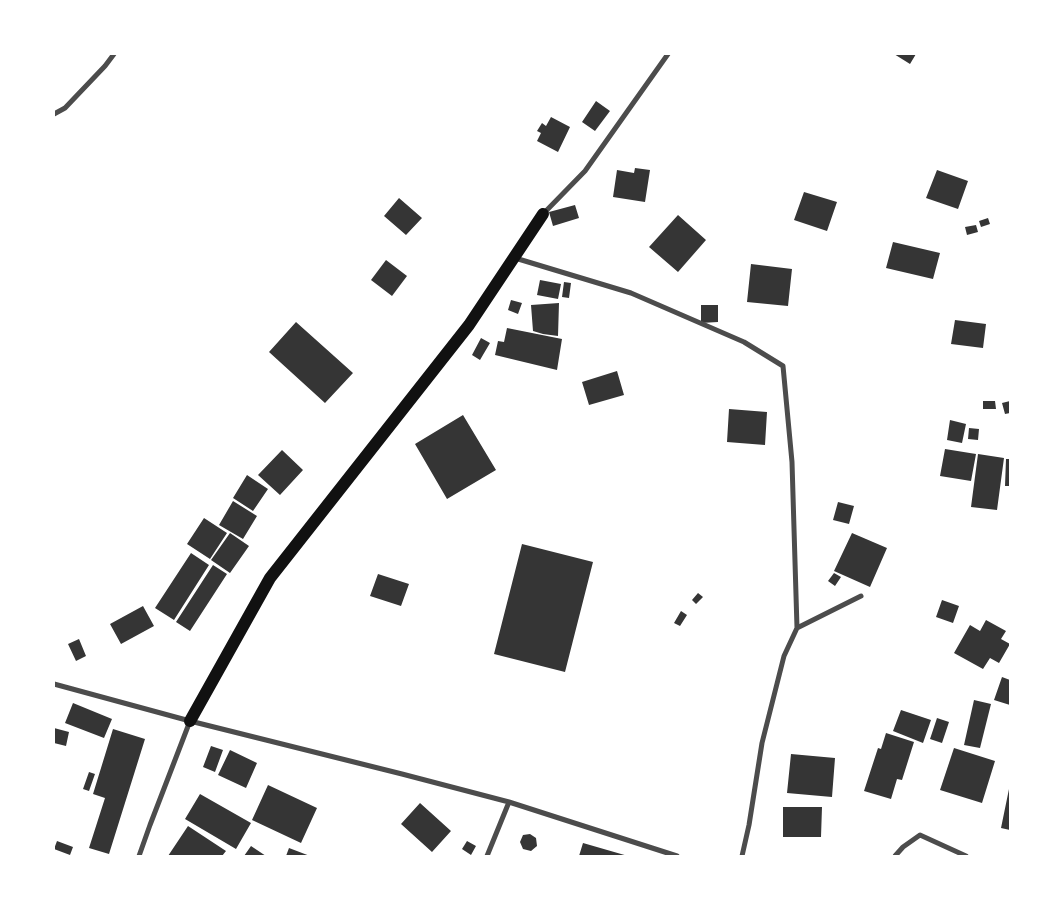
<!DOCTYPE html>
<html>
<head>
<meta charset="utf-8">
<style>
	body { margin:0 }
	#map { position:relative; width:1064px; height:910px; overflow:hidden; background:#fff; font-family:"Space Grotesk",sans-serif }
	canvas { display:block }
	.frame { position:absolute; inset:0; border:55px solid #fff; pointer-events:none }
</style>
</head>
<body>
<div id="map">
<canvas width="1064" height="910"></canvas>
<div class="frame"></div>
</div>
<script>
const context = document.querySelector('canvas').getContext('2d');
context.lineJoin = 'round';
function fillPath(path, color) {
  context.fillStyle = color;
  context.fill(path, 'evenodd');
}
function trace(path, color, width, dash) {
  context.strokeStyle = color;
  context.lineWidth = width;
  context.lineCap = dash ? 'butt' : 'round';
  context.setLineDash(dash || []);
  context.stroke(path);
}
fillPath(new Path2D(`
	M 894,54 L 916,54 L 910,64 Z
	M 596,101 L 610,111 L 595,131 L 582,122 Z
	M 551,117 L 570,127 L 558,152 L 537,141 L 541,133 L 537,131 L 542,123 L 546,126 Z
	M 635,168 L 650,170 L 645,202 L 613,197 L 617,170 L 634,173 Z
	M 937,170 L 968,181 L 958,209 L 926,198 Z
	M 804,192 L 837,202 L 827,231 L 794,220 Z
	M 399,198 L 422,218 L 406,235 L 384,216 Z
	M 575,205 L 579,218 L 553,226 L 549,212 Z
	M 678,215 L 706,240 L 678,272 L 649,247 Z
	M 988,218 L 990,224 L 981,227 L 979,221 Z
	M 976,225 L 978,232 L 967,235 L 965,227 Z
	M 893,242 L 940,253 L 933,279 L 886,268 Z
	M 386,260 L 407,276 L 392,296 L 371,280 Z
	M 751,264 L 792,269 L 788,306 L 747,302 Z
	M 540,280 L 561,284 L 558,299 L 537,295 Z
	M 564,282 L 571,283 L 569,298 L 562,297 Z
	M 511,300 L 522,303 L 518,314 L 508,310 Z
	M 559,303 L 558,336 L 543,334 L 533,331 L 531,305 Z
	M 701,305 L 718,305 L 718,322 L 701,323 Z
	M 955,320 L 986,324 L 983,348 L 951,344 Z
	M 296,322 L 353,373 L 325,403 L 269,352 Z
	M 507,328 L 562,339 L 557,370 L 495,355 L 498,341 L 504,342 Z
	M 481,338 L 490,343 L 480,360 L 472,355 Z
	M 617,371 L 624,395 L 589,405 L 582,382 Z
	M 983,401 L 995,401 L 996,409 L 983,409 Z
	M 1010,401 L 1010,413 L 1005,414 L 1002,403 Z
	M 729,409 L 767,412 L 765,445 L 727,442 Z
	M 463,415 L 496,470 L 447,499 L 415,444 Z
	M 950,420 L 966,424 L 962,443 L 947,440 Z
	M 969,428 L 979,429 L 978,440 L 968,439 Z
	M 945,449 L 976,454 L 971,481 L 940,476 Z
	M 282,450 L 303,470 L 280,495 L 258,475 Z
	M 978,454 L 1004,458 L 997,510 L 971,507 Z
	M 1006,459 L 1010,459 L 1010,486 L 1005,486 Z
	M 247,475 L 268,489 L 253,511 L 233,498 Z
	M 233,501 L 257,516 L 243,539 L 219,525 Z
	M 838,502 L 854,506 L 849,524 L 833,520 Z
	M 204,518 L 227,533 L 210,559 L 187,544 Z
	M 230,533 L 249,546 L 230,573 L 211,560 Z
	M 852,533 L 887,548 L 870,587 L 834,571 Z
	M 522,544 L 593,562 L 565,672 L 494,654 Z
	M 191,553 L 209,565 L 174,620 L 155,608 Z
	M 213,565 L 227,574 L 190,631 L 176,622 Z
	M 834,573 L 841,577 L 835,586 L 828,581 Z
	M 378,574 L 409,584 L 401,606 L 370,596 Z
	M 698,593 L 703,597 L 696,604 L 692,600 Z
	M 942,600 L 959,606 L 953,623 L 936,617 Z
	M 143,606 L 154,626 L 121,644 L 110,624 Z
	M 681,611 L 687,615 L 680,626 L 674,623 Z
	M 986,620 L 1006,631 L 1001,639 L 1010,644 L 999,663 L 990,658 L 983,669 L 954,653 L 970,625 L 980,631 Z
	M 79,639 L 86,656 L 76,661 L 68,644 Z
	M 1002,677 L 1010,680 L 1010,705 L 994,700 Z
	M 974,700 L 991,704 L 980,748 L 964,745 Z
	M 73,703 L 112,719 L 104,738 L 65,723 Z
	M 901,710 L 931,720 L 923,743 L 893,731 Z
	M 937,718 L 949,722 L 942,743 L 930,739 Z
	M 54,728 L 69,732 L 66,746 L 54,743 Z
	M 113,729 L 145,739 L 109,854 L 89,848 L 105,798 L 93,794 Z
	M 886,733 L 914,742 L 902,780 L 897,779 L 891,799 L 864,791 L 878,748 L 881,749 Z
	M 211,746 L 223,750 L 215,772 L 203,767 Z
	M 954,748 L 995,761 L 982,803 L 940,790 Z
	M 230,750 L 257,763 L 246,788 L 218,775 Z
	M 791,754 L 835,758 L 832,797 L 787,793 Z
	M 89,772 L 95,774 L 89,791 L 83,789 Z
	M 268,785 L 317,808 L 301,843 L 252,820 Z
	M 1009,789 L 1010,789 L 1010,830 L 1001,828 Z
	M 200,794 L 251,823 L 236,849 L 185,819 Z
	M 420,803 L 451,831 L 432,852 L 401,824 Z
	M 783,807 L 822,807 L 821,837 L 783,837 Z
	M 188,826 L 226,851 L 222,856 L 168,856 Z
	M 530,834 L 536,838 L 537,846 L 531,851 L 523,849 L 520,842 L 523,835 Z
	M 57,841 L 73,847 L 70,855 L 54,849 Z
	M 467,841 L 476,846 L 471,855 L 462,849 Z
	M 583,843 L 628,856 L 579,856 Z
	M 251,846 L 266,856 L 244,856 Z
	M 289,848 L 310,856 L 286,856 Z`), '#353535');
trace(new Path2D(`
	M 54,114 L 65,108 L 105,66 L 114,54
	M 544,213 L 585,171 L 668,54
	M 515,258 L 631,293 L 744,342 L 783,366 L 792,462 L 797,628
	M 54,684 L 190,721 L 402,774 L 509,802 L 677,856
	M 139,856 L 150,825 L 190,721
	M 487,856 L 509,802
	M 742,856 L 749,825 L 762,743 L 784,656 L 797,628 L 861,596
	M 895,856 L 903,847 L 920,835 L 966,856`), '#4c4c4c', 5);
trace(new Path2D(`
	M 190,721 L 270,578 L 469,325 L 543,214`), '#111', 12);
</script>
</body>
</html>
